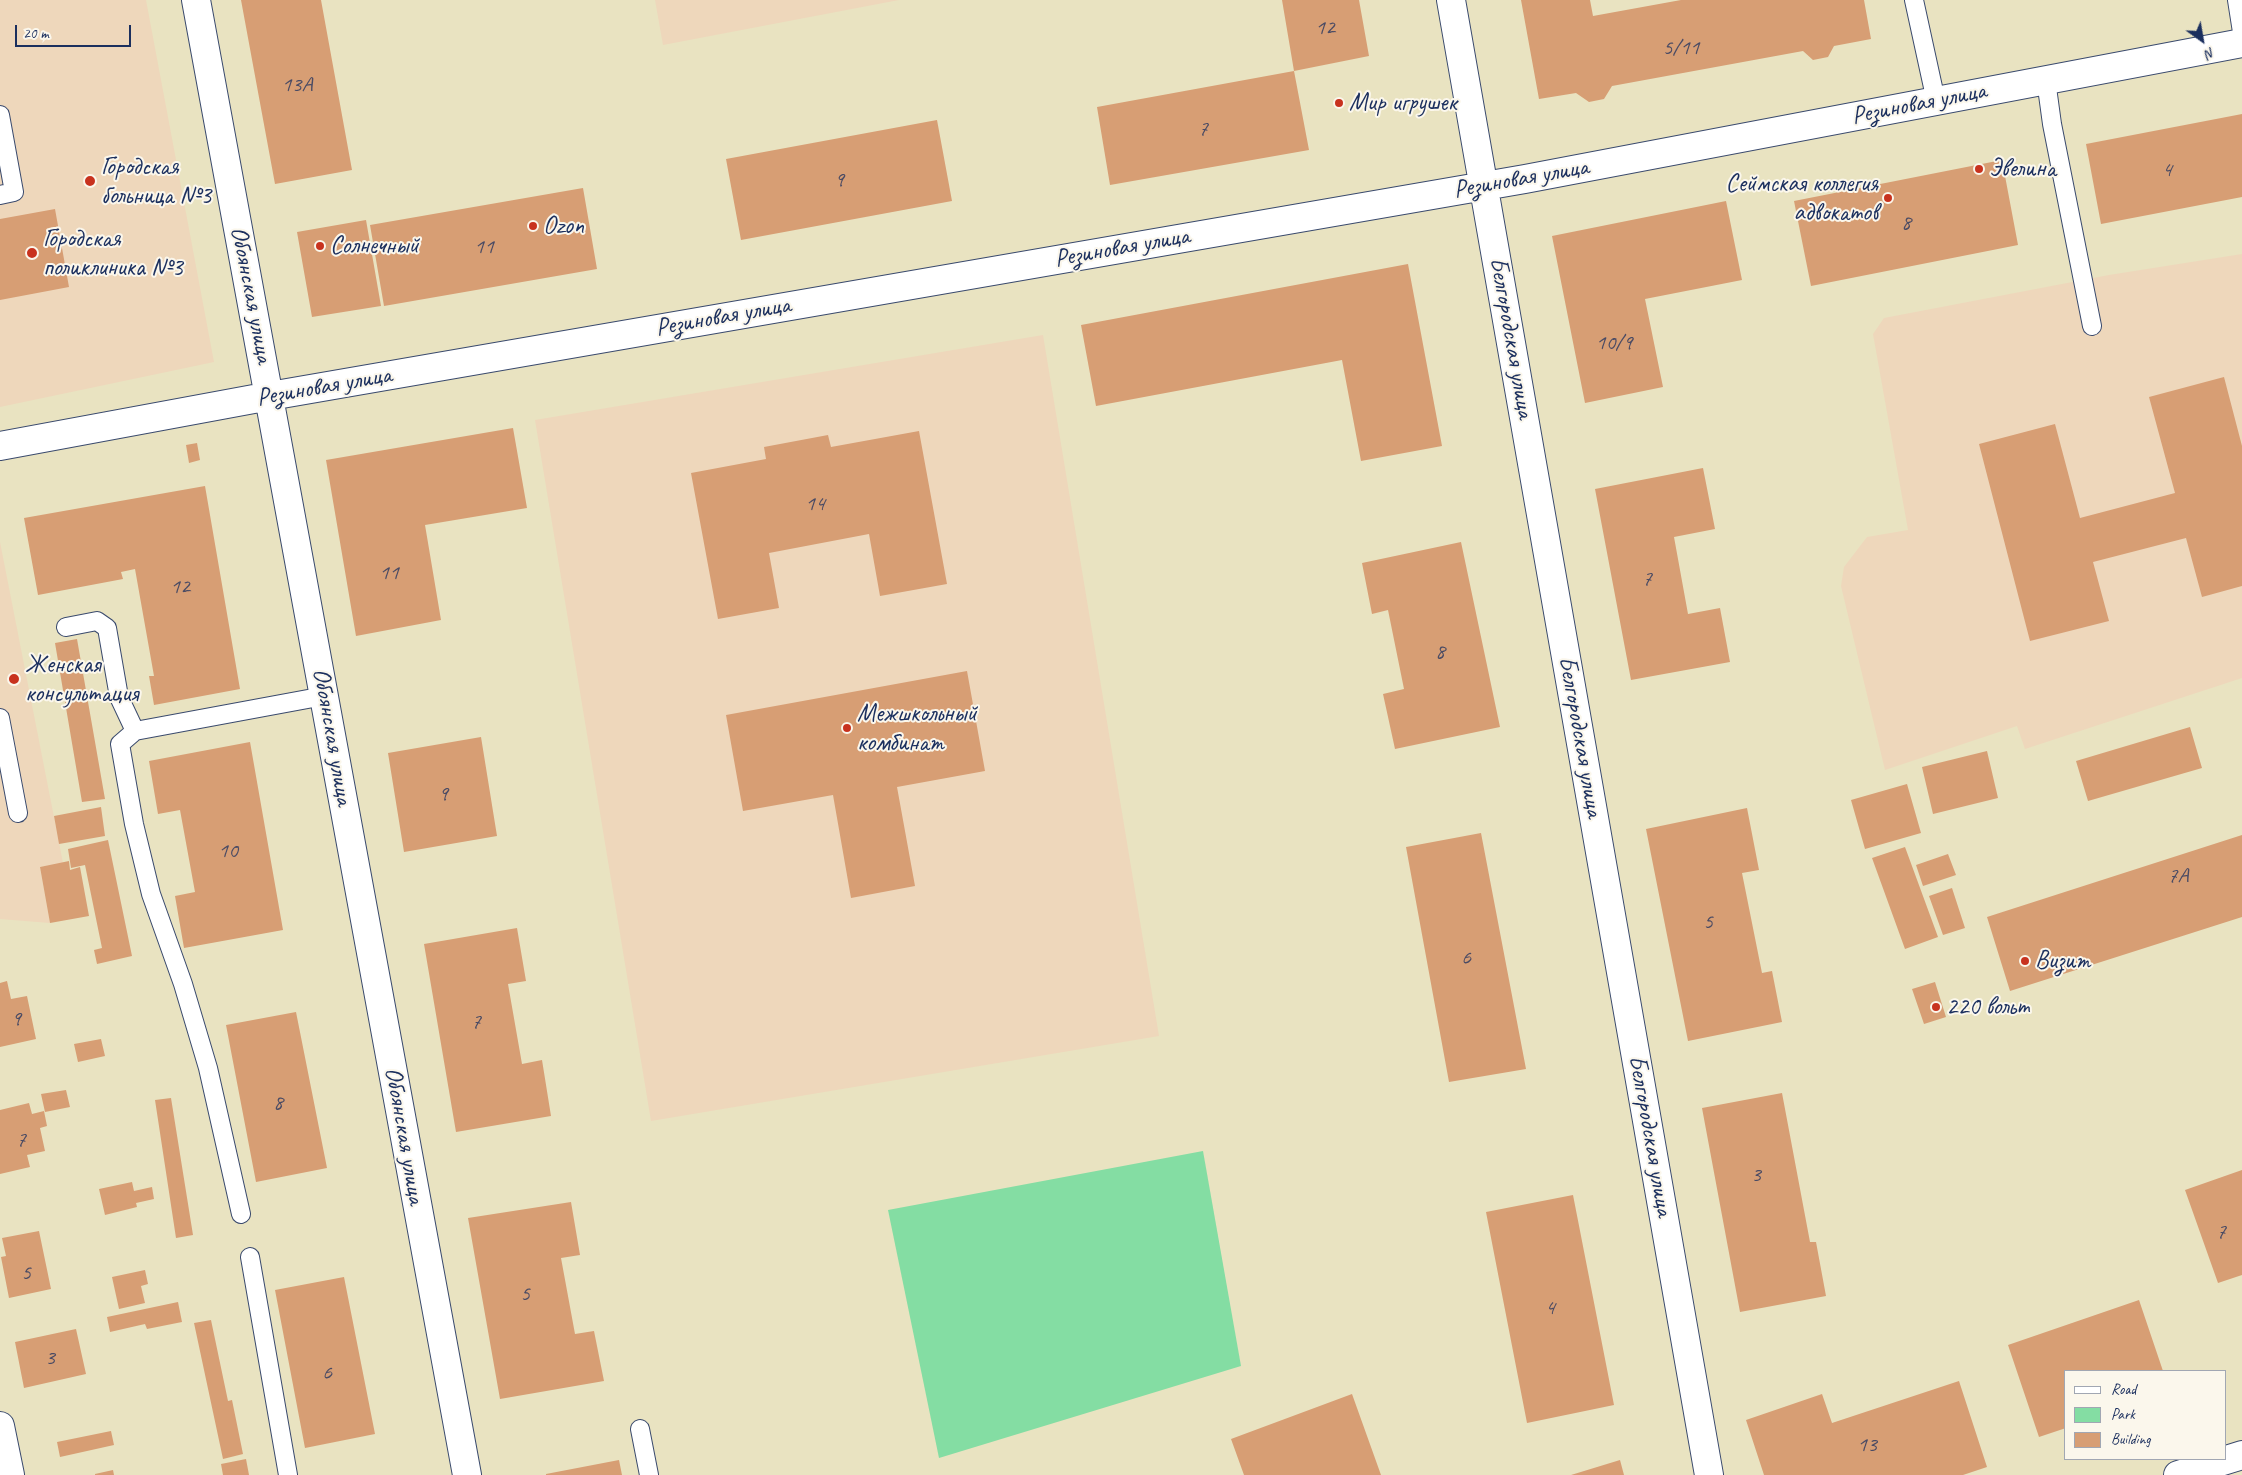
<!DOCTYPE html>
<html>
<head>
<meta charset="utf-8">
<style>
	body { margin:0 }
	#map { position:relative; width:2242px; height:1475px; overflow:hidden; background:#e9e3c1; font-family:Caveat,sans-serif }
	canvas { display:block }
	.legend { position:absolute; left:2064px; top:1370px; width:162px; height:90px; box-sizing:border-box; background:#fbf7ec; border:1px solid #a1a7b3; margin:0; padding:6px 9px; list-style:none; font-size:15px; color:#1b2f5e }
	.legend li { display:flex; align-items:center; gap:10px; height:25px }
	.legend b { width:25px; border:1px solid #a1a7b3 }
	.north { position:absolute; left:2177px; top:15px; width:50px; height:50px; -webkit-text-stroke:4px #fbf7ec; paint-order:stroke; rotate:148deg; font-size:14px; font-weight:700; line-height:20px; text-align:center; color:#1b2f5e }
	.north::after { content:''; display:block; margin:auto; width:18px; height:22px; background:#1b2f5e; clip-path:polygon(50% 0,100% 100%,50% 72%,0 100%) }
	.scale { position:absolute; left:15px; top:25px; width:116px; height:22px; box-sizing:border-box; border:2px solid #1b2f5e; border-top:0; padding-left:6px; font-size:15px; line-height:18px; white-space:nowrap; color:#1b2f5e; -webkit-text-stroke:4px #fbf7ec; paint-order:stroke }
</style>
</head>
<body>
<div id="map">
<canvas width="2242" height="1475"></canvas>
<ul class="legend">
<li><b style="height:6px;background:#fff"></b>Road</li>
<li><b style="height:14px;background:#84dda3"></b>Park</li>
<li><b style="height:14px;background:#d79e74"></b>Building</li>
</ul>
<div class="north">N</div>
<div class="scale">20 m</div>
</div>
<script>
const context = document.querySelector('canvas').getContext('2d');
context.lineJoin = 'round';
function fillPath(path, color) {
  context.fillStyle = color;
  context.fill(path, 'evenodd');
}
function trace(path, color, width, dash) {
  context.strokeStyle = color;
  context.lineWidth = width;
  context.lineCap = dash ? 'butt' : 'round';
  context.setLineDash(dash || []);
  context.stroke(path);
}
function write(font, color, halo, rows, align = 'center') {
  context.font = font + ' Caveat,sans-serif';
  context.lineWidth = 4;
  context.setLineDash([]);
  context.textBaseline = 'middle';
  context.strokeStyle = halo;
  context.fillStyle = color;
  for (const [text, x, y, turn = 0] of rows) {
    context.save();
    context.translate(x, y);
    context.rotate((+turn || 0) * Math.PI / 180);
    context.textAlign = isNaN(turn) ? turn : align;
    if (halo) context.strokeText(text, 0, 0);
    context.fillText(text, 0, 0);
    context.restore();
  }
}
fillPath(new Path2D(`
	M 0,0 L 146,0 L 214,362 L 0,407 Z
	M 655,0 L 899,0 L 663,45 Z
	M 2242,254 L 2242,678 L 2025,749 L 2017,726 L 1885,770 L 1841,586 L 1844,567 L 1867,537 L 1908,530 L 1873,334 L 1884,318 L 2109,275 Z
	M 1043,335 L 1159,1036 L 651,1121 L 535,420 Z
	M 0,542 L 63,863 L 40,867 L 50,923 L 0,919 Z`), '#eed7bb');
fillPath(new Path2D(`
	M 1203,1151 L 1241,1366 L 939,1458 L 888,1210 Z`), '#84dda3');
fillPath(new Path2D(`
	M 241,0 L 321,0 L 352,170 L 275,184 Z
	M 1282,0 L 1359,0 L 1369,56 L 1294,71 Z
	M 1521,0 L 1590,0 L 1593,16 L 1681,0 L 1864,0 L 1871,39 L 1834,46 L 1828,57 L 1813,60 L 1803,51 L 1612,86 L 1604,99 L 1589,102 L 1576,93 L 1539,99 Z
	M 1294,71 L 1309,150 L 1110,185 L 1097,107 Z
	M 2242,114 L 2242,197 L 2101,224 L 2086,144 Z
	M 937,120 L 952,201 L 741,240 L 726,159 Z
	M 2002,160 L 2018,245 L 1811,286 L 1794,201 Z
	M 583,188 L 597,269 L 384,306 L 370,225 Z
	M 1726,201 L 1742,280 L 1645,299 L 1663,387 L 1585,403 L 1552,236 Z
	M 55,209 L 69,287 L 0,300 L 0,219 Z
	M 366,220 L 381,306 L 312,317 L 297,232 Z
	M 1408,264 L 1442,446 L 1361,461 L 1342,360 L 1096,406 L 1081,325 Z
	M 2224,377 L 2242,446 L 2242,586 L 2202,597 L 2186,538 L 2093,562 L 2109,621 L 2030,641 L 1979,444 L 2055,424 L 2080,518 L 2175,493 L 2149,397 Z
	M 513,428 L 527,508 L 425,525 L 441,620 L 356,636 L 326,460 Z
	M 919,431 L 947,584 L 880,596 L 869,534 L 769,553 L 779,608 L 718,619 L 691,473 L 766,459 L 764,447 L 828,435 L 831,447 Z
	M 197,443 L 200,460 L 189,463 L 186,445 Z
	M 1703,468 L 1715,529 L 1674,537 L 1688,614 L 1720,608 L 1730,662 L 1631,680 L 1595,489 Z
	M 205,486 L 240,689 L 154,705 L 149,676 L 154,676 L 135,569 L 121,572 L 123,579 L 38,595 L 24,518 Z
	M 1461,542 L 1500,727 L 1395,749 L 1383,694 L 1404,689 L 1388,610 L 1372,614 L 1362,563 Z
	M 77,639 L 105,799 L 82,802 L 55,643 Z
	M 967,671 L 985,771 L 897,787 L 915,886 L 851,898 L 833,795 L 743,811 L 726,715 Z
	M 2190,727 L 2202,768 L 2088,801 L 2076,761 Z
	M 481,737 L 497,836 L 404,852 L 388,753 Z
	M 250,742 L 283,930 L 184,948 L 175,896 L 195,892 L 180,810 L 158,814 L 149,761 Z
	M 1987,751 L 1998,798 L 1933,814 L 1922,767 Z
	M 1907,784 L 1921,833 L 1865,849 L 1851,800 Z
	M 101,807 L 105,836 L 59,844 L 54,816 Z
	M 1747,808 L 1759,870 L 1742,873 L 1762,973 L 1772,971 L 1782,1022 L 1688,1041 L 1646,829 Z
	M 1481,833 L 1526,1069 L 1449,1082 L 1406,847 Z
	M 2242,835 L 2242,917 L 2010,991 L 1987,917 Z
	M 108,840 L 132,956 L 97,964 L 94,950 L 102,948 L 85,865 L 71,868 L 68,849 Z
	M 1905,847 L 1938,937 L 1905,949 L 1872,858 Z
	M 1948,854 L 1956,875 L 1923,886 L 1916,865 Z
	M 69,861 L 70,870 L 80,867 L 89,916 L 50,923 L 40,867 Z
	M 1952,888 L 1965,928 L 1943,935 L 1929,896 Z
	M 517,928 L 526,981 L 508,984 L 522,1064 L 542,1060 L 551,1116 L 456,1132 L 424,944 Z
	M 7,981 L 11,999 L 27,996 L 36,1039 L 0,1047 L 0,983 Z
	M 1935,982 L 1946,1017 L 1924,1024 L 1912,989 Z
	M 296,1012 L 327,1168 L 256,1182 L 226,1025 Z
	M 101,1039 L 105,1056 L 78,1062 L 74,1044 Z
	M 66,1090 L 70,1107 L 45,1112 L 41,1094 Z
	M 1782,1093 L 1810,1242 L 1816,1242 L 1826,1296 L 1740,1312 L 1702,1108 Z
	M 171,1098 L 193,1235 L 176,1238 L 155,1100 Z
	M 29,1103 L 32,1114 L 44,1111 L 47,1126 L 40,1128 L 45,1151 L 27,1155 L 30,1167 L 0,1174 L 0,1110 Z
	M 2242,1170 L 2242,1275 L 2218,1283 L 2185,1190 Z
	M 132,1182 L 134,1191 L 152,1187 L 154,1199 L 136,1203 L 137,1207 L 105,1215 L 99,1189 Z
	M 1573,1195 L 1614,1405 L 1527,1423 L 1486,1212 Z
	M 571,1202 L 580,1255 L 561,1258 L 575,1334 L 594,1331 L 604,1381 L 500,1399 L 468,1218 Z
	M 39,1231 L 51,1289 L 9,1298 L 1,1257 L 6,1256 L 2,1238 Z
	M 145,1270 L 148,1284 L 141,1286 L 145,1303 L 119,1309 L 112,1277 Z
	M 344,1277 L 375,1434 L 305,1448 L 275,1290 Z
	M 2139,1300 L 2163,1371 L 2066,1371 L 2066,1428 L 2039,1437 L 2008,1345 Z
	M 178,1302 L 182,1322 L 147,1329 L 145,1324 L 110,1332 L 107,1317 Z
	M 211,1320 L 228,1401 L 232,1400 L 243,1454 L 223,1459 L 194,1323 Z
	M 76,1329 L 86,1374 L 24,1388 L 15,1342 Z
	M 1959,1381 L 1987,1467 L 1963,1475 L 1764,1475 L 1746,1420 L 1822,1394 L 1832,1423 Z
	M 1352,1394 L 1381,1475 L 1244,1475 L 1231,1439 Z
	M 111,1431 L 114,1445 L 60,1457 L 57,1442 Z
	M 246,1459 L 249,1475 L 223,1475 L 221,1464 Z
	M 619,1460 L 622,1475 L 546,1475 L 546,1474 Z
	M 1620,1460 L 1624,1475 L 1571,1475 Z
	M 113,1470 L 114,1475 L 95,1475 L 95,1474 Z`), '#d79e74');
const service = new Path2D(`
	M 1914,0 L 1936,101
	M 2237,0 L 2242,32
	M 2046,80 L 2052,124 L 2092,326
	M 0,115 L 14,192 L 0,195
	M 66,627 L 97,621 L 107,628 L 119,697 L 135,731
	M 0,718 L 18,813
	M 241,1214 L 208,1068 L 183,984 L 151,894 L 134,824 L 120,744 L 135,731 L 324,696
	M 250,1257 L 288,1475
	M 640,1429 L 649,1475`);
const minor = new Path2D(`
	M 0,1426 L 10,1475`);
const tertiary = new Path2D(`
	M 196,0 L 467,1475
	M 1451,0 L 1709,1475
	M 0,446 L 270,396 L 1525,179 L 2242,43`);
const secondary = new Path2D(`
	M 2178,1475 L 2242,1455`);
trace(service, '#3a4a6d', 20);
trace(minor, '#3a4a6d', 30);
trace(tertiary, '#3a4a6d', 30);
trace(secondary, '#3a4a6d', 30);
trace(service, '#fff', 18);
trace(minor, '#fff', 28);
trace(tertiary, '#fff', 28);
trace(secondary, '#fff', 28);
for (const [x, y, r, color] of [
	[1339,103,5,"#c8321e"],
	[1979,169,5,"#c8321e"],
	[90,181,6,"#c8321e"],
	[1888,198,5,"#c8321e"],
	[533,226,5,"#c8321e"],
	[320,246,5,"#c8321e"],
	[32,253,6,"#c8321e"],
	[14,679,6,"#c8321e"],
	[847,728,5,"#c8321e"],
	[2025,961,5,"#c8321e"],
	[1936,1007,5,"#c8321e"]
]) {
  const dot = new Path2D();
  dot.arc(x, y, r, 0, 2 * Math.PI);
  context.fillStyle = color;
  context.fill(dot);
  trace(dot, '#fbf7ec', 2);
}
write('22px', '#4a4b64', null, [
	["12",1325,28],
	["5/11",1681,48],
	["13А",297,85],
	["7",1203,129],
	["4",2167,170],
	["9",839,180],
	["8",1906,223],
	["11",484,247],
	["10/9",1614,343],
	["14",815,504],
	["11",389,573],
	["7",1647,579],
	["12",180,587],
	["8",1440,652],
	["9",443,794],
	["10",228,851],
	["7А",2178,876],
	["5",1708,922],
	["6",1466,958],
	["9",16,1019],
	["7",476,1022],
	["8",278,1103],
	["7",21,1140],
	["3",1756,1175],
	["7",2221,1232],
	["5",26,1273],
	["5",525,1294],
	["4",1550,1308],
	["3",50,1358],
	["6",327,1373],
	["13",1867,1445]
]);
write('25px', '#1b2f5e', '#fbf7ec', [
	["Мир игрушек",1349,103],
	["Городская",101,167],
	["больница №3",101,196],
	["Эвелина",1989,169],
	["Сеймская коллегия",1878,184,"right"],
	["адвокатов",1878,213,"right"],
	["Ozon",543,226],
	["Городская",43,239],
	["поликлиника №3",43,268],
	["Солнечный",330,246],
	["Женская",25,665],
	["консультация",25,694],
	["Межшкольный",857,714],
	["комбинат",857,743],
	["Визит",2035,961],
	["220 вольт",1946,1007]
], 'left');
write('25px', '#1b2f5e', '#fbf7ec', [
	["Резиновая улица",1919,104,-11],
	["Резиновая улица",1521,179,-10],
	["Резиновая улица",1122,248,-10],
	["Обоянская улица",251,295,79],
	["Резиновая улица",723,317,-10],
	["Белгородская улица",1511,338,80],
	["Резиновая улица",324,387,-10],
	["Обоянская улица",332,737,80],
	["Белгородская улица",1580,737,80],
	["Обоянская улица",404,1136,80],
	["Белгородская улица",1650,1136,80]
]);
</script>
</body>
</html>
